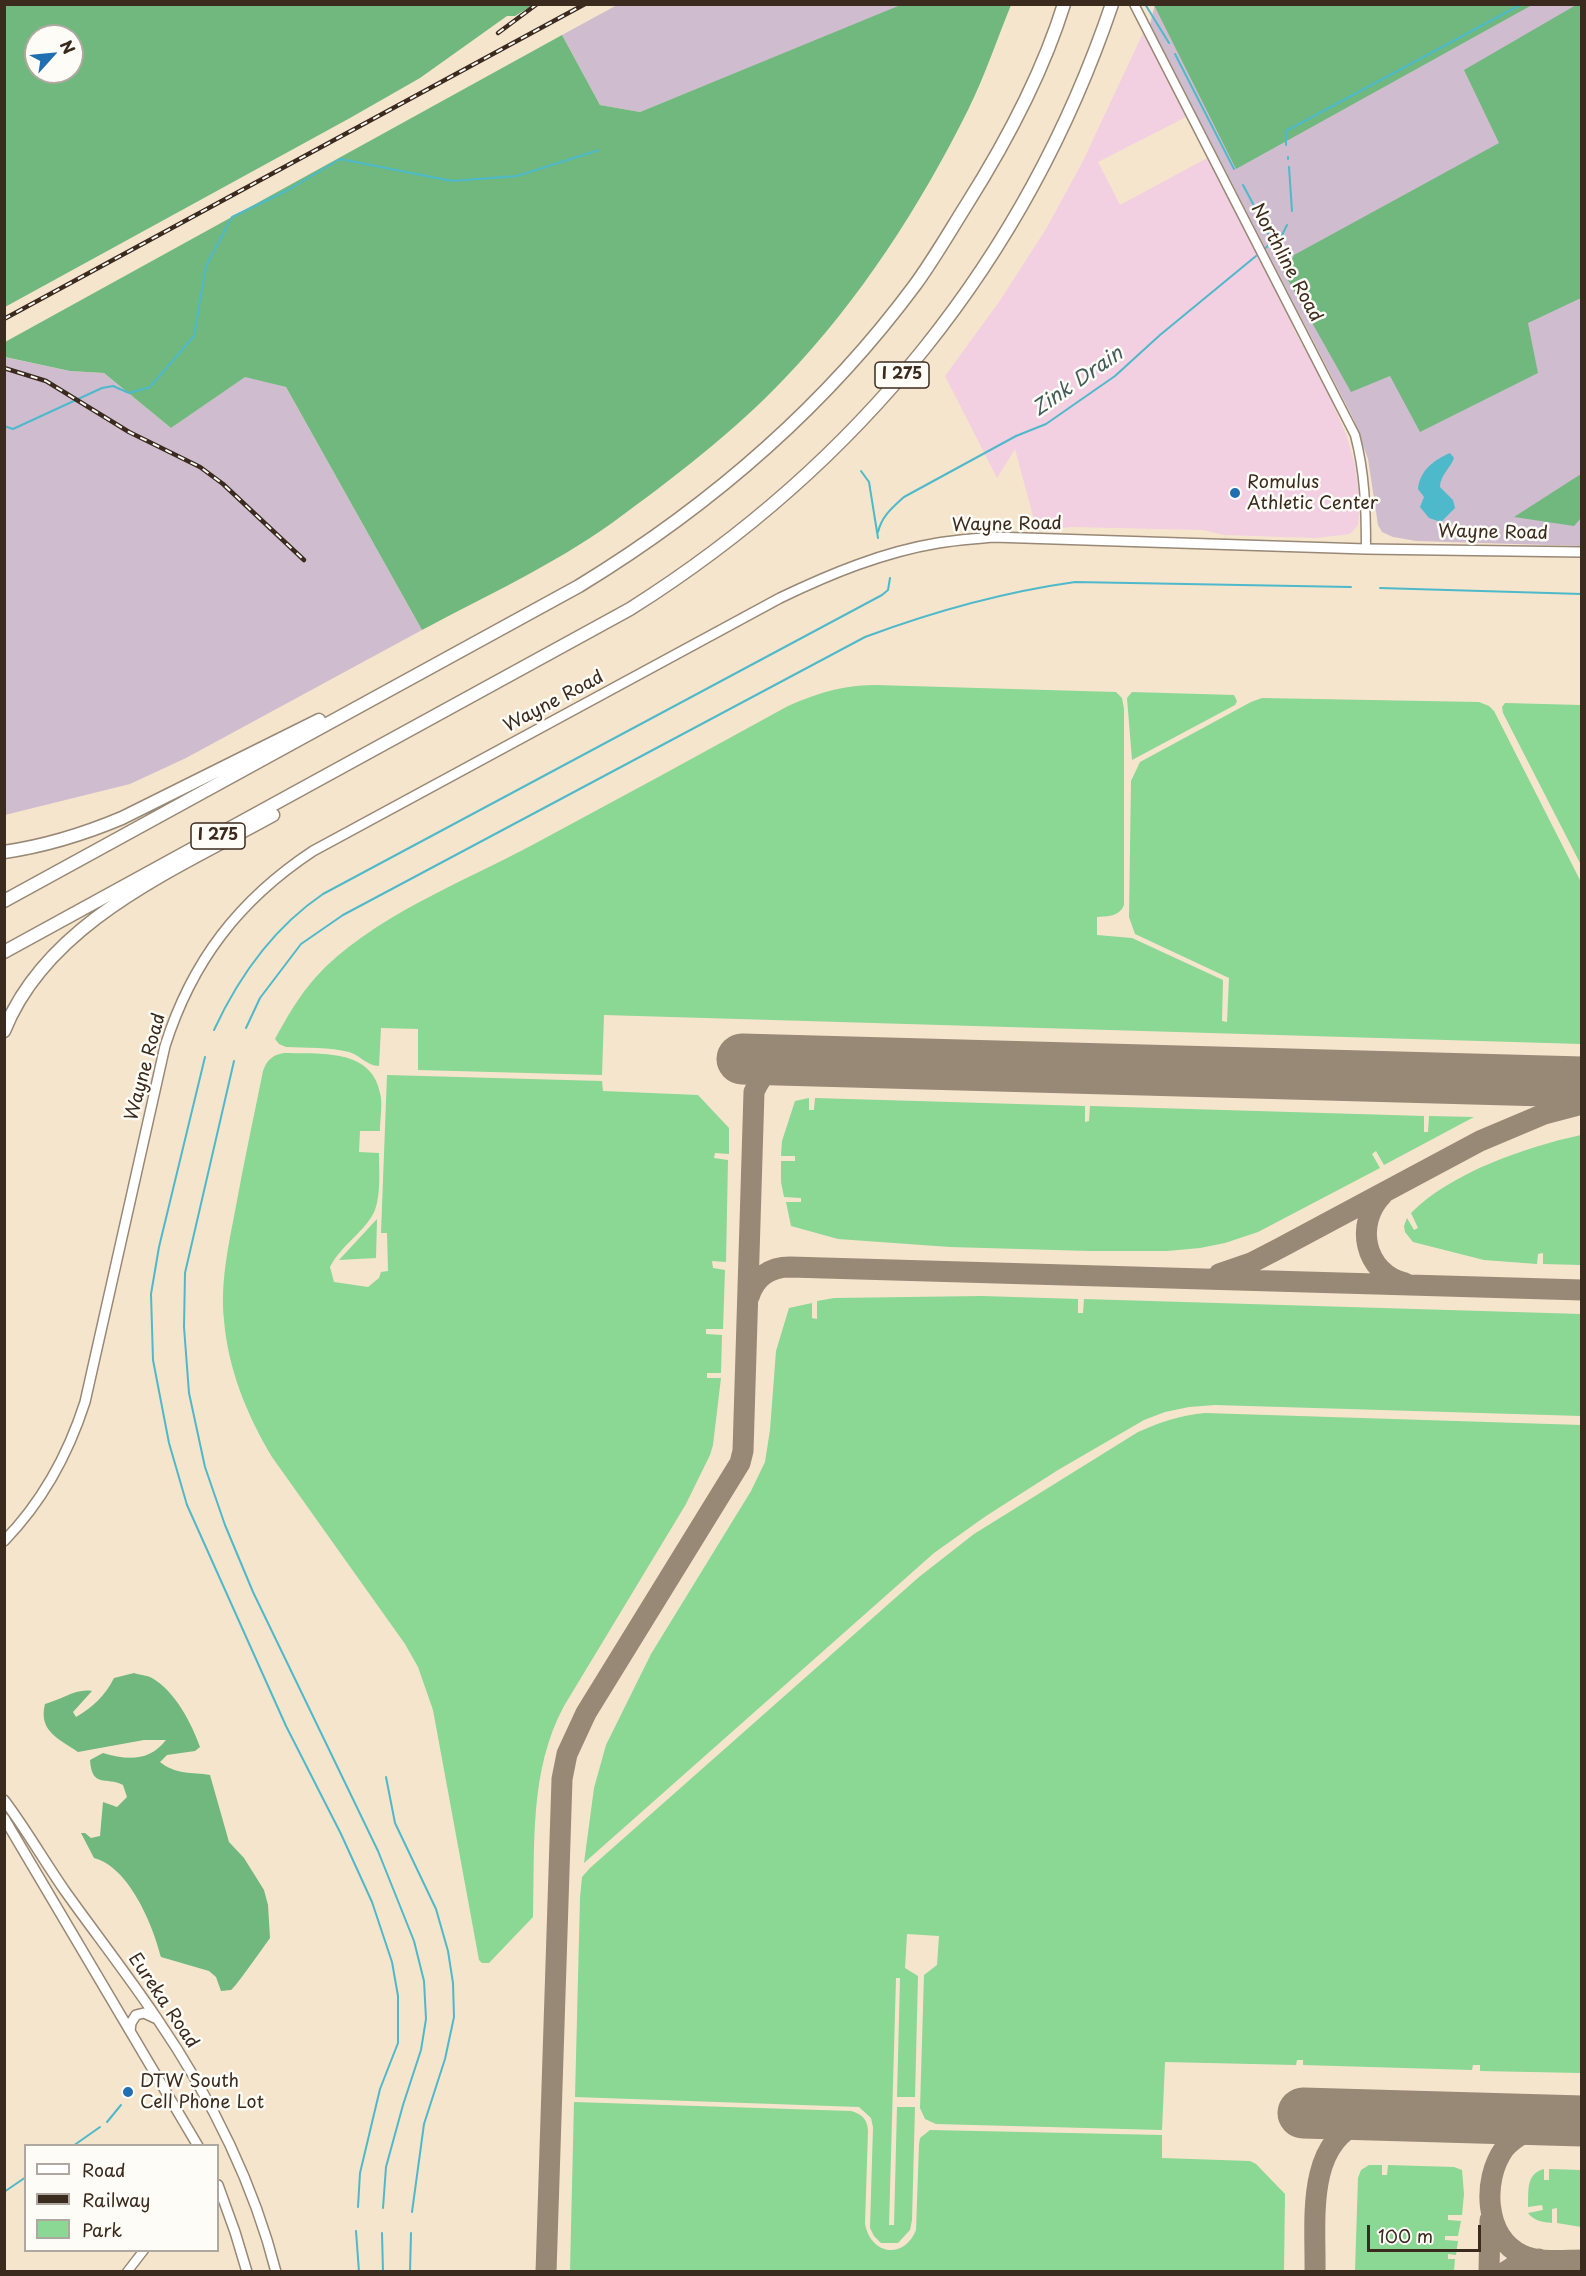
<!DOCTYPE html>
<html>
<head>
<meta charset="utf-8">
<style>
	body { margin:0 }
	#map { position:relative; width:1586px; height:2276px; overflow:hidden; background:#f5e5cd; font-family:"Playpen Sans",sans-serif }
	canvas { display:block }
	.frame { position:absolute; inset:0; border:6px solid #3b2a1e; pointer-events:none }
	.legend { position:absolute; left:24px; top:2144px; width:195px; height:108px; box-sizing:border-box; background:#fdfcf7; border:2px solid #afa8a0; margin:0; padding:8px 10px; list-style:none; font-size:18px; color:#3b2a1e }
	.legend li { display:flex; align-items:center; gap:12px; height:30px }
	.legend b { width:30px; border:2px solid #afa8a0 }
	.north { position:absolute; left:24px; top:24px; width:60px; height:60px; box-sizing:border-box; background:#fdfcf7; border:2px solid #afa8a0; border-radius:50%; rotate:63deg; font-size:16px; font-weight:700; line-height:24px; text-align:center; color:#3b2a1e }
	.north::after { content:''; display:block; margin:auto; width:21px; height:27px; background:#1f6fb2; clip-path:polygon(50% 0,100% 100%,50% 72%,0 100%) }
	.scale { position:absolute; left:1367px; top:2225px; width:114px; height:27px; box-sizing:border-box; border:3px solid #3b2a1e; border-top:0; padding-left:8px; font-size:18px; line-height:21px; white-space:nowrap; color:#3b2a1e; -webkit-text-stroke:4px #fdfcf7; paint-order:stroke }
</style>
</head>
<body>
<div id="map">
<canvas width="1586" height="2276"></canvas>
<div class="frame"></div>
<ul class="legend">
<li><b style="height:8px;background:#fff"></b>Road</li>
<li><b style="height:8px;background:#3b2a1e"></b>Railway</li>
<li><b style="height:16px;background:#8bd794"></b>Park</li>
</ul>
<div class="north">N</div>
<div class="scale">100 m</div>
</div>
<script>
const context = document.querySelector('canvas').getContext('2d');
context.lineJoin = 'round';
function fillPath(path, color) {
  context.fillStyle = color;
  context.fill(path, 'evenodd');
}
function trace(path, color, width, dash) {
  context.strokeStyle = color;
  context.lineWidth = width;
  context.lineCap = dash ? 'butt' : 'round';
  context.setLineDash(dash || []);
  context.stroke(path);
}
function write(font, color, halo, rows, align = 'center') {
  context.font = font + ' "Playpen Sans",sans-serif';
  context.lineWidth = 5;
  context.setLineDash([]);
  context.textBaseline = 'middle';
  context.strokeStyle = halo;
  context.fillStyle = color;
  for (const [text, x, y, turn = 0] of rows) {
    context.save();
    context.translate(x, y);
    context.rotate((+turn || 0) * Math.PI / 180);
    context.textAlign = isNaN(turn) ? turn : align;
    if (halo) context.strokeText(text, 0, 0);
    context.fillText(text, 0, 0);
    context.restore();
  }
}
fillPath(new Path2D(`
	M 1144,31 L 1188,116 L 1098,162 L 1120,205 L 1209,157 L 1287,308 L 1294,330 L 1324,383 L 1347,437 L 1355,465 L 1360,502 L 1358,525 L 1350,534 L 1316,538 L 1224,535 L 1203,530 L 1071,527 L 1037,531 L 1015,449 L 997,478 L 945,376 L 999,302 L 1046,229 L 1082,163 Z`), '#f2cfe1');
fillPath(new Path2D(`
	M 1155,4 L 1581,5 L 1581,546 L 1416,541 L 1393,537 L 1382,532 L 1378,525 L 1368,459 L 1354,420 L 1150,24 Z
	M 617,5 L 903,5 L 640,112 L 600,105 L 562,35 Z
	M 4,357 L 70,371 L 104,373 L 171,428 L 245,376 L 286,387 L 422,630 L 186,758 L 130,784 L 5,815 Z`), '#cfbdcf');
fillPath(new Path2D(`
	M 875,685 L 1116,692 L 1122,698 L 1124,709 L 1124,905 C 1119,917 1108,916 1097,917 L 1097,935 L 1132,938 L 1223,980 L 1222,1021 L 1227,1022 L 1229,978 L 1135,934 L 1129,917 L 1131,781 L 1140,762 L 1251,702 L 1262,698 L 1479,702 L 1489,706 L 1494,711 L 1581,882 L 1581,1044 L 604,1015 L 602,1075 L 418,1070 L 418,1029 L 381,1028 L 379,1066 C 367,1066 360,1055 349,1052 C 330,1047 306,1048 286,1047 L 279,1044 L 275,1039 C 287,1017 299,996 315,978 C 370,917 464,882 536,843 C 620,798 704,752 788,706 C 821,692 839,686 875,685 Z
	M 1132,692 L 1234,695 L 1237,701 L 1235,705 L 1132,760 L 1127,698 Z
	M 1505,703 L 1581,705 L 1581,865 L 1503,713 L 1502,707 Z
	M 284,1053 C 318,1054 372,1048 380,1093 C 383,1104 380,1118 380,1131 L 360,1131 L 359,1152 L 379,1153 C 379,1172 381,1193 375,1210 C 367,1230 341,1245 330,1267 L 334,1282 L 368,1287 L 379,1278 L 381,1272 L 388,1271 L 387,1233 L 381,1233 L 387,1075 L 602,1081 L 603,1091 L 698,1095 L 729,1128 L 729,1154 L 715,1153 L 714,1158 L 728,1160 L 726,1262 L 712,1261 L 713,1268 L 725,1270 L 723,1329 L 706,1329 L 706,1334 L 722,1335 L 721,1373 L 707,1373 L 707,1378 L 721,1378 L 713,1445 L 710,1455 L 686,1504 L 564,1706 C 529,1771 535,1845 533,1917 L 489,1963 L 482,1963 L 479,1960 L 433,1710 L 418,1667 L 405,1644 L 272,1457 C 247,1415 228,1369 224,1320 C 220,1282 229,1243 236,1206 C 244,1161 254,1116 263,1071 C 267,1060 272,1055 284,1053 Z
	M 809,1098 L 809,1110 L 814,1110 L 815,1098 L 1085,1106 L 1085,1122 L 1089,1121 L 1090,1106 L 1424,1116 L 1424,1132 L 1428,1132 L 1429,1116 L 1474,1117 L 1384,1165 L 1376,1151 L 1372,1154 L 1380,1168 L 1258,1232 L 1225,1243 L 1200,1248 L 1167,1251 L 1090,1251 L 950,1247 L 838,1239 L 791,1226 L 786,1202 L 801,1202 L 801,1198 L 784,1197 L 781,1182 L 781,1161 L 795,1161 L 795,1156 L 781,1156 L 782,1141 L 795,1101 Z
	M 1581,1135 L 1581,1265 L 1543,1264 L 1543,1253 L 1538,1254 L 1537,1264 L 1484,1260 L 1413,1242 L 1405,1232 L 1404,1226 L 1407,1218 L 1414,1230 L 1418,1228 L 1411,1213 C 1452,1172 1526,1147 1581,1135 Z
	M 377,1219 L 376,1258 L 339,1260 Z
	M 982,1296 L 1078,1299 L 1078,1313 L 1083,1313 L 1084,1299 L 1581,1314 L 1581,1416 L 1215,1405 L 1189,1407 L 1165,1412 L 1144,1420 L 1058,1470 L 986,1516 L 934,1553 L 584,1863 L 594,1788 L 606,1745 L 651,1654 L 751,1491 L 765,1462 L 770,1430 L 776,1351 L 789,1308 L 812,1303 L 812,1318 L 817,1319 L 817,1301 L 834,1298 Z
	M 1205,1413 L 1581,1425 L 1581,2073 L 1480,2071 L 1480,2065 L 1473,2065 L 1472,2070 L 1303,2065 L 1303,2060 L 1297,2060 L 1296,2065 L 1165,2062 L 1162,2130 L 936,2124 L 925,2119 L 920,2108 L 924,1975 L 937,1965 L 939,1936 L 907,1934 L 905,1968 L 918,1976 L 915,2097 L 897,2097 L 900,1978 L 896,1978 L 889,2225 L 894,2225 L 897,2107 L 915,2107 L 912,2220 L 910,2230 L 898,2243 L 881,2243 L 874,2236 L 870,2228 L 873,2127 L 871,2118 L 859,2107 L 575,2097 L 580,1898 L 582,1877 L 590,1868 L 919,1577 L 974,1534 L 1138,1432 C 1161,1422 1181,1415 1205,1413 Z
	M 574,2102 L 851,2111 C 862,2114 867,2119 868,2130 L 865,2224 C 871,2255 904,2260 916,2230 L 919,2145 L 920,2138 L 930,2130 L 1162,2135 L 1162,2158 L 1250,2161 L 1256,2164 L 1285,2194 L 1284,2271 L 570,2271 Z
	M 1369,2165 L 1382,2165 L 1382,2175 L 1387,2175 L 1388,2165 L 1454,2167 L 1462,2170 L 1464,2194 L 1462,2215 L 1448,2215 L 1448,2220 L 1461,2221 L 1458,2236 L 1445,2236 L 1445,2240 L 1458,2241 L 1456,2255 L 1448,2254 L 1448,2259 L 1455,2259 L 1454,2271 L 1355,2271 L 1358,2178 L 1361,2170 Z
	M 1544,2169 L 1544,2180 L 1549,2180 L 1549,2169 L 1581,2170 L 1581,2227 L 1557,2223 L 1557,2208 L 1552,2209 L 1552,2223 C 1543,2222 1534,2221 1528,2213 L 1543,2210 L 1542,2205 L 1528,2207 C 1529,2192 1525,2174 1544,2169 Z`), '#8bd794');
fillPath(new Path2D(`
	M 5,4 L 533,4 L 533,5 L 515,16 L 507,16 L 420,78 L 350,118 L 5,307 ZM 36,36 L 72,36 L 72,72 L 36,72 Z
	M 903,4 L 1011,5 C 997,39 985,76 968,110 C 920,206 860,300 785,378 C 734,432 672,479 612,523 C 553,565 486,596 422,630 L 286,387 L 245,377 L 171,428 L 104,373 L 70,371 L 5,357 L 5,342 L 562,35 L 600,105 L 640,112 Z
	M 1154,5 L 1532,5 L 1236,169 Z
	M 1576,5 L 1582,5 L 1581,298 L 1528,323 L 1538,373 L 1420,432 L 1390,376 L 1351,392 L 1283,271 L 1289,266 L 1294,255 L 1499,143 L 1464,70 Z
	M 1581,474 L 1581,518 L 1574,526 L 1514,517 Z
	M 134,1673 C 140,1675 147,1675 152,1678 C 175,1691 192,1724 200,1747 L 195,1751 L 167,1755 L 160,1762 C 176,1775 192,1772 210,1775 L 229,1842 L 244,1858 L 264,1890 L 268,1905 L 270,1938 C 265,1945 234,1989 231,1990 C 230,1990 222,1991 221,1991 L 216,1977 L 209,1971 L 161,1957 C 153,1925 129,1867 94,1858 L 81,1833 L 85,1833 L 91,1838 L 100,1836 L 103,1802 L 117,1807 L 127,1797 L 123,1785 C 106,1776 92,1789 90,1760 L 103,1753 C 127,1760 149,1762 166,1740 L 144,1740 L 78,1752 C 59,1739 38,1731 45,1704 C 61,1700 76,1688 92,1691 L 73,1712 L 76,1717 C 93,1707 105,1696 114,1678 Z`), '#70b87e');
fillPath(new Path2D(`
	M 1450,453 L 1454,458 C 1450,469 1440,475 1440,487 L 1453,500 L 1455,508 L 1441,522 L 1429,518 L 1420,507 L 1424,497 L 1418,489 C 1420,470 1434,460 1450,453 Z`), '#4eb9ca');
trace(new Path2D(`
	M 1145,4 L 1169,43
	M 1175,54 L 1234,169
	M 1286,145 L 1286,131 L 1522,4
	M 1288,157 L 1288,159
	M 1289,167 L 1292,211
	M 1243,185 L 1267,230 L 1271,244
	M 1281,237 L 1287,225
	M 1263,250 L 1274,241
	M 4,426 L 13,429 L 102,388 L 113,386 L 129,393 L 150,387 L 194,336 L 206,266 L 232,217 L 288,190 L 340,159 L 452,181 L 517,176 L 599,150
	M 861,471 L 869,482 L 878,538
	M 878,532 C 882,516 892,508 904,497 L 1016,436 L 1046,424 L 1115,376 L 1160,335 L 1256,256
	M 1380,588 L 1582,594
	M 246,1028 L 260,998 L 301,944 L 343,915 L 865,637 C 932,612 1004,592 1075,582 L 1351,587
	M 214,1030 C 239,976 273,928 323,894 L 882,595 L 888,590 L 890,578
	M 205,1057 L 159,1247 L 151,1294 L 153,1360 L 169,1443 L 187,1505 L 286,1726 L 341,1834 L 372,1902 L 392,1962 L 398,1996 L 398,2043 L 380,2089 L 360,2173 L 358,2207
	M 234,1061 L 185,1273 L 184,1327 L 189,1393 L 205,1467 L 225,1525 L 253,1592 L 378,1851 L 414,1941 L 424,1981 L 426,2019 L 421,2050 L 403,2105 L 386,2167 L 383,2208
	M 386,1777 L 395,1823 L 436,1909 L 448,1951 L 453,1983 L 454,2017 L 445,2059 L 424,2124 L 412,2212
	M 107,2122 L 121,2105
	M 73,2146 L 100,2127
	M 4,2192 L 26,2177
	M 356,2231 L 359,2272
	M 382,2233 L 383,2272
	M 410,2272 L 411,2233`), '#4eb9ca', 2);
trace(new Path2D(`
	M 1383,1194 C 1354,1223 1364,1273 1405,1283
	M 1219,1274 L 1251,1263 L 1280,1248 L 1480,1141 L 1544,1114 L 1582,1104
	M 749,1297 C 755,1277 770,1267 790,1267 L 1582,1290
	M 1556,2120 C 1538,2127 1517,2133 1504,2149 C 1482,2180 1484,2237 1522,2255 C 1539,2263 1563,2260 1582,2260
	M 546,2272 L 562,1779 L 567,1754 L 586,1713 L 740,1463 L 743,1451 L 754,1092 C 762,1073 773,1063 794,1061
	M 1315,2272 C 1316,2223 1305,2144 1361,2122 C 1374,2117 1389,2117 1402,2116
	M 1489,2272 L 1490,2220
	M 1505,2272 L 1519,2263 L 1539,2259`), '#988876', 21);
trace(new Path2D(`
	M 742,1059 L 1582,1082
	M 1303,2113 L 1582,2121`), '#988876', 51);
const tertiary = new Path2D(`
	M 1134,4 L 1355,435 C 1365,473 1366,509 1366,549
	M 127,2272 L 144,2250`);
const secondary = new Path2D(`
	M 4,1541 C 43,1501 68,1455 85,1402 L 165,1046 C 192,961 239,900 313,851 L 780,598 C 830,574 883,552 938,543 C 956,540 975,539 993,537 L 1366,549 L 1582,552
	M 4,1800 C 26,1829 44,1861 65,1891 C 95,1933 127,1974 156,2017 C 208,2093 253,2181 276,2272
	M 4,1818 L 198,2146
	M 130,2031 L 131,2023 L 136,2015 L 144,2013 L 157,2019
	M 218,2185 L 235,2232 L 247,2272`);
const motorway = new Path2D(`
	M 4,852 C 45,846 84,834 122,818 L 319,720
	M 4,901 L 579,586 C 710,506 824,408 915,285 C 934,259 950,231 967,204 C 1006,142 1042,75 1064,4
	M 4,952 L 630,609 C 858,465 1025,261 1112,4
	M 4,1031 C 48,921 176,869 273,815`);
trace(tertiary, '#988876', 11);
trace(secondary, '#988876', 12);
trace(motorway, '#988876', 15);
trace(tertiary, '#fff', 8);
trace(secondary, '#fff', 9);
trace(motorway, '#fff', 12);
const rail = new Path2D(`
	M 498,33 L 537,4
	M 4,319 L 585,4
	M 4,368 L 46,381 L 129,432 L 200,467 L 223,484 L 304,560`);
trace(rail, '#3b2a1e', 4.5);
trace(rail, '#fdfcf7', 2, [7]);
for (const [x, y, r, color] of [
	[1235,493,6,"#1f6fb2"],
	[128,2092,6,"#1f6fb2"]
]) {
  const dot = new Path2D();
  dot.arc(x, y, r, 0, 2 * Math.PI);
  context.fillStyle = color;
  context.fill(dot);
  trace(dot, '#fdfcf7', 2);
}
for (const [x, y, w] of [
	[902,375,54],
	[218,836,54]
]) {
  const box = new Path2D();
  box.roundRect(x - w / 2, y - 13, w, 26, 4.5);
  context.fillStyle = '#fdfcf7';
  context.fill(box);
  trace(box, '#3b2a1e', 1.5);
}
write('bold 16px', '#3b2a1e', null, [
	["I 275",902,375],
	["I 275",218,836]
]);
write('18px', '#3b2a1e', '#fdfcf7', [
	["Northline Road",1286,263,62],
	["Wayne Road",1007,525,-1],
	["Wayne Road",1493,533,1],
	["Wayne Road",554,702,-28],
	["Wayne Road",146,1067,-75],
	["Eureka Road",163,2001,56]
]);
write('18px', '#3b2a1e', '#fdfcf7', [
	["Romulus",1247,483],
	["Athletic Center",1247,504],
	["DTW South",140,2082],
	["Cell Phone Lot",140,2103]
], 'left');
write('italic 20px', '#425c5a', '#fdfcf7', [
	["Zink Drain",1078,382,-35]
]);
</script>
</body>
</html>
